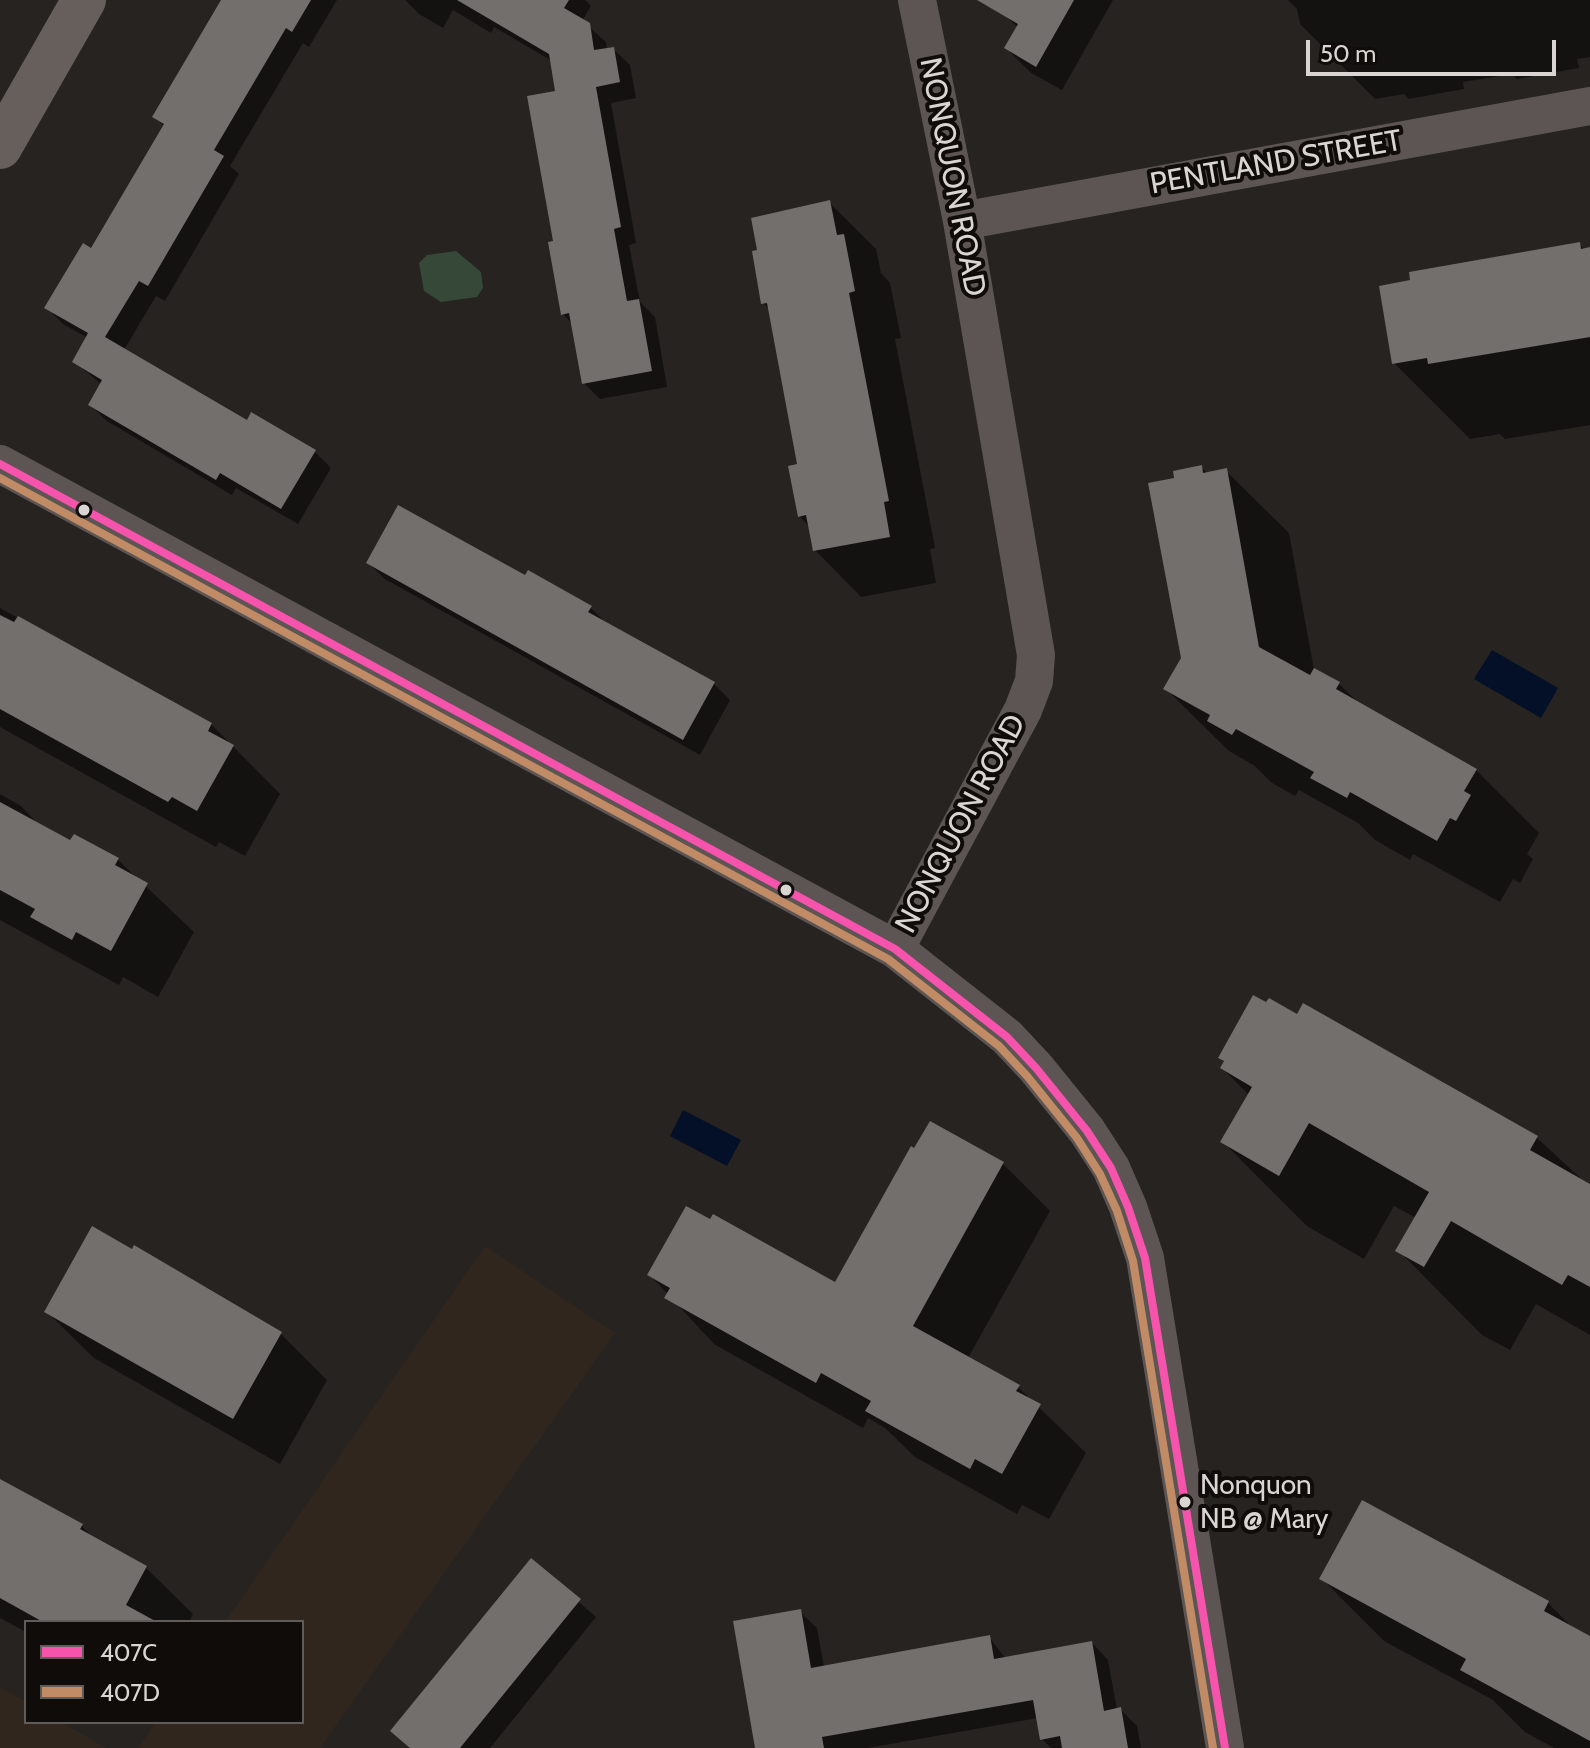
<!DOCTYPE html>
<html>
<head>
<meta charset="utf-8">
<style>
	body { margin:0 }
	#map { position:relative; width:1590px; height:1748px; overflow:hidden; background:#262321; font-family:Cabin,sans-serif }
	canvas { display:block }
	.legend { position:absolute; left:24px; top:1620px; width:280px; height:104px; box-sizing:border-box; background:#0f0c0a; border:2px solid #605c5a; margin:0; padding:10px 14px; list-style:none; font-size:24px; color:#dad5d3 }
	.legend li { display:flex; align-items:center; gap:16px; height:40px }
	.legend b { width:40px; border:2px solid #605c5a }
	.scale { position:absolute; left:1306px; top:40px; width:250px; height:36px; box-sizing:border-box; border:4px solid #dad5d3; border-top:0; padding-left:10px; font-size:24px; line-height:28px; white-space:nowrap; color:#dad5d3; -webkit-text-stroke:6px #0f0c0a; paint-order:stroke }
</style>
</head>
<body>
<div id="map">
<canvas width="1590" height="1748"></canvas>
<ul class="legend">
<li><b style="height:10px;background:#f653ac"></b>407C</li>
<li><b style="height:10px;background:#c18c65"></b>407D</li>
</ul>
<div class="scale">50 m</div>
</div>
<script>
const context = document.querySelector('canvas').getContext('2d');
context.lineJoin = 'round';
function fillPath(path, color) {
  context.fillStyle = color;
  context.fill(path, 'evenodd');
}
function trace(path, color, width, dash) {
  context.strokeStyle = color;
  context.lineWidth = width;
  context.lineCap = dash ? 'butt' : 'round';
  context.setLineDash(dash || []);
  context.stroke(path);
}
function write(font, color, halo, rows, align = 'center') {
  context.font = font + ' Cabin,sans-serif';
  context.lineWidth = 8;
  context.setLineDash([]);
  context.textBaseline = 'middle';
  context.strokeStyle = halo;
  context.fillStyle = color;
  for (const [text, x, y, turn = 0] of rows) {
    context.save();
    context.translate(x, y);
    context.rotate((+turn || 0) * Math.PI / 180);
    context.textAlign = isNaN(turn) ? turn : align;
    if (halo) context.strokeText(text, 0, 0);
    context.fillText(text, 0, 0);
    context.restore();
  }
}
fillPath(new Path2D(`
	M 485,1246 L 615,1333 L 320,1748 L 138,1748 L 156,1722 L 302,1722 L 302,1622 L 225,1622 Z
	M 0,1687 L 26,1702 L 26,1722 L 61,1722 L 106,1748 L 0,1748 Z`), '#30261e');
fillPath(new Path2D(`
	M 456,251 L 481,272 L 483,288 L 477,297 L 441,302 L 424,291 L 419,263 L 427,255 Z`), '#364938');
fillPath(new Path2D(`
	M 1492,650 L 1558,688 L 1541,718 L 1474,679 Z
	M 683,1110 L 741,1140 L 727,1166 L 670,1136 Z`), '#031027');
fillPath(new Path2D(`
	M 224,0 L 337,0 L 309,47 L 303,43 L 230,166 L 239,174 L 165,301 L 156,296 L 124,350 L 247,423 L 315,452 L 331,468 L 298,524 L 236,488 L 232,495 L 107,421 L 90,405 L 102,385 L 74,361 L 88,338 L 63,324 L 47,308 L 92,250 L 165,127 L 155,117 Z
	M 405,0 L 585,0 L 591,6 L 582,21 L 606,42 L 607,50 L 613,49 L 630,65 L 636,98 L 611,103 L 636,243 L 629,245 L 640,302 L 655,317 L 667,387 L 600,399 L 584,383 L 573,325 L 563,314 L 555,242 L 558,93 L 552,61 L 494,27 L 491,33 L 453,10 L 443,28 L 419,14 Z
	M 1012,0 L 1113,0 L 1062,90 L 1031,73 L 1006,48 L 1018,28 L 1004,14 Z
	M 1288,0 L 1590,0 L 1590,57 L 1577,59 L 1579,68 L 1517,79 L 1512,74 L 1463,82 L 1464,89 L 1409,99 L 1404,94 L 1375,99 L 1300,24 L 1297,9 Z
	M 829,202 L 876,249 L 881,273 L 890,283 L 901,338 L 895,339 L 935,548 L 930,549 L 936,583 L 861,597 L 815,550 L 810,527 L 799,516 L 800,466 L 771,311 L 763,303 Z
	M 1579,244 L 1585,250 L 1590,249 L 1590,425 L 1505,439 L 1500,434 L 1470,439 L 1394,363 Z
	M 1201,467 L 1208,474 L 1226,471 L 1289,533 L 1314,670 L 1339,684 L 1361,705 L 1476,770 L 1539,833 L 1527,854 L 1533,859 L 1520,883 L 1513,879 L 1500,902 L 1413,854 L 1410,860 L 1375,840 L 1358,823 L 1299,790 L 1295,796 L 1272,783 L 1255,766 L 1229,751 L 1166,689 L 1183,658 L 1176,480 Z
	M 368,563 L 526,578 L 590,607 L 608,625 L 714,684 L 730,700 L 700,755 L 385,579 Z
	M 0,608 L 211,724 L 280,794 L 245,856 L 219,842 L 216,847 L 0,727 Z
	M 0,794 L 21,806 L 41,827 L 71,843 L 118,860 L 194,932 L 158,997 L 123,977 L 119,985 L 0,920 Z
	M 1304,1006 L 1537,1138 L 1590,1187 L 1590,1335 L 1536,1304 L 1510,1350 L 1482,1335 L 1398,1250 L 1416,1218 L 1394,1206 L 1364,1259 L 1307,1226 L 1223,1142 L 1249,1095 L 1222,1068 L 1225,1063 L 1220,1058 L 1298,1017 Z
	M 930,1123 L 1003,1164 L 1050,1211 L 968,1358 L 1018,1387 L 1086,1453 L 1049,1519 L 1022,1505 L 1017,1514 L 915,1457 L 885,1428 L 868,1418 L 863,1428 L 714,1344 L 650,1275 L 836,1285 Z
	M 47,1312 L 281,1334 L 327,1380 L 280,1464 L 94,1358 Z
	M 0,1481 L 82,1526 L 95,1540 L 146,1568 L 193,1614 L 189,1622 L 26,1622 L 26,1632 L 0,1618 Z
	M 1363,1502 L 1548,1603 L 1575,1630 L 1590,1638 L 1590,1748 L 1554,1748 L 1525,1732 L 1493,1700 L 1384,1641 L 1321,1578 Z
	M 531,1561 L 596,1617 L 490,1748 L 410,1748 Z
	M 800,1612 L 817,1628 L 824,1667 L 989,1637 L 1006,1659 L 1092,1643 L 1108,1660 L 1117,1710 L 1121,1710 L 1137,1726 L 1141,1748 L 1051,1748 L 1042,1739 L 1038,1718 L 868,1748 L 757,1748 Z`), '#0007');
fillPath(new Path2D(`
	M 221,0 L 311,0 L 292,32 L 286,28 L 214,150 L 224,156 L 148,286 L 139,281 L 105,337 L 247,420 L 251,412 L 316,450 L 281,509 L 220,473 L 216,480 L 88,405 L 102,380 L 72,362 L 88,333 L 44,308 L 83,243 L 91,248 L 164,124 L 152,117 Z
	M 457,0 L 569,0 L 564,8 L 590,23 L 594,50 L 614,47 L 620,82 L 596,87 L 621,227 L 614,229 L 627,301 L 639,299 L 652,371 L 582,384 L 569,313 L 561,315 L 548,242 L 553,241 L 527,96 L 555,91 L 549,54 Z
	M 977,0 L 1074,0 L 1036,67 L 1004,48 L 1018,24 Z
	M 830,200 L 837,235 L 844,234 L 855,291 L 849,293 L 889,501 L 884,502 L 890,537 L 813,551 L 806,515 L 798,517 L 788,466 L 797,464 L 767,303 L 761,304 L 752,251 L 757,250 L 751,218 Z
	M 1580,242 L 1581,249 L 1590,247 L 1590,337 L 1428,364 L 1427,358 L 1392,364 L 1379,286 L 1410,280 L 1409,272 Z
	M 1202,465 L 1203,473 L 1227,468 L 1259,647 L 1310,675 L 1314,668 L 1340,682 L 1336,689 L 1477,769 L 1464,791 L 1471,795 L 1456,821 L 1450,818 L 1437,841 L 1350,792 L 1347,798 L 1310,778 L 1314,772 L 1236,729 L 1232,735 L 1207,721 L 1210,715 L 1163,689 L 1181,658 L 1148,483 L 1174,478 L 1173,471 Z
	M 398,505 L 525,575 L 528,570 L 592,606 L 588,612 L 715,682 L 683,740 L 366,563 Z
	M 0,615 L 14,622 L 18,616 L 212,723 L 208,731 L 234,745 L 197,811 L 172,797 L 168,802 L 0,709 Z
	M 0,802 L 70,840 L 74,834 L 119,858 L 115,865 L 148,883 L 111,951 L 76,932 L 72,940 L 30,917 L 35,909 L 0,890 Z
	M 1253,995 L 1266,1002 L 1269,998 L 1297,1014 L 1303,1003 L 1538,1136 L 1530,1150 L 1590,1184 L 1590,1287 L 1568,1275 L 1562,1285 L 1451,1221 L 1424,1267 L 1395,1251 L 1429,1192 L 1309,1123 L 1279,1176 L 1220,1142 L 1252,1087 L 1220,1068 L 1224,1061 L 1218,1058 Z
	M 930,1121 L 1004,1162 L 913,1326 L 1020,1385 L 1016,1391 L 1041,1404 L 1002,1474 L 975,1459 L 970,1469 L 865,1411 L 871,1401 L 821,1373 L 816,1383 L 664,1298 L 670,1288 L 647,1275 L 686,1206 L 710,1219 L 713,1214 L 835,1282 L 911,1146 L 914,1148 Z
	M 92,1226 L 132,1249 L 134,1245 L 282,1332 L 233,1419 L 44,1312 Z
	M 0,1479 L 83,1524 L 80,1529 L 147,1566 L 126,1605 L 157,1622 L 43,1622 L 0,1598 Z
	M 1362,1500 L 1549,1601 L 1544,1611 L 1590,1636 L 1590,1741 L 1460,1670 L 1466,1659 L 1319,1579 Z
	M 531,1558 L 581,1599 L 460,1748 L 410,1748 L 390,1731 Z
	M 801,1609 L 811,1668 L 990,1635 L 994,1659 L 1092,1641 L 1104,1711 L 1121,1707 L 1128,1748 L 1062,1748 L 1060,1736 L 1040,1740 L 1033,1700 L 822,1737 L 824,1748 L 755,1748 L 733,1621 Z`), '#726f6d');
trace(new Path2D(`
	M 962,221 L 1590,106
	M 0,464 L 895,949 L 1007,1037 L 1036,1068 L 1087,1131 L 1111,1168 L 1128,1207 L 1145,1258 L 1225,1748
	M 895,949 L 1023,710 L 1034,681 L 1036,655 L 962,221 L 917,0`), '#5c5553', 38);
trace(new Path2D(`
	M 0,147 L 84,0`), '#675f5c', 44);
trace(new Path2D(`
	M 0,464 L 895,949 L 1007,1037 L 1036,1068 L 1087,1131 L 1111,1168 L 1128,1207 L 1145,1258 L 1225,1748`), '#f653ac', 8);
trace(new Path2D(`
	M 0,478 L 888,959 L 999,1046 L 1027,1076 L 1077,1138 L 1100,1174 L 1117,1211 L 1133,1261 L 1213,1748`), '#c18c65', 8);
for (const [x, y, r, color] of [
	[84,510,7,"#dad5d3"],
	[786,890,7,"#dad5d3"],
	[1185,1502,7,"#dad5d3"]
]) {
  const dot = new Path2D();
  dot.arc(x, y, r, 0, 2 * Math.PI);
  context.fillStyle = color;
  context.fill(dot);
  trace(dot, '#0f0c0a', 3);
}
write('28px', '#dad5d3', '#0f0c0a', [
	["Nonquon",1200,1486],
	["NB @ Mary",1200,1520]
], 'left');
write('30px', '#dad5d3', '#0f0c0a', [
	["PENTLAND STREET",1276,163,-10],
	["NONQUON ROAD",952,177,79],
	["NONQUON ROAD",961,824,-62]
]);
</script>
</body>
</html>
